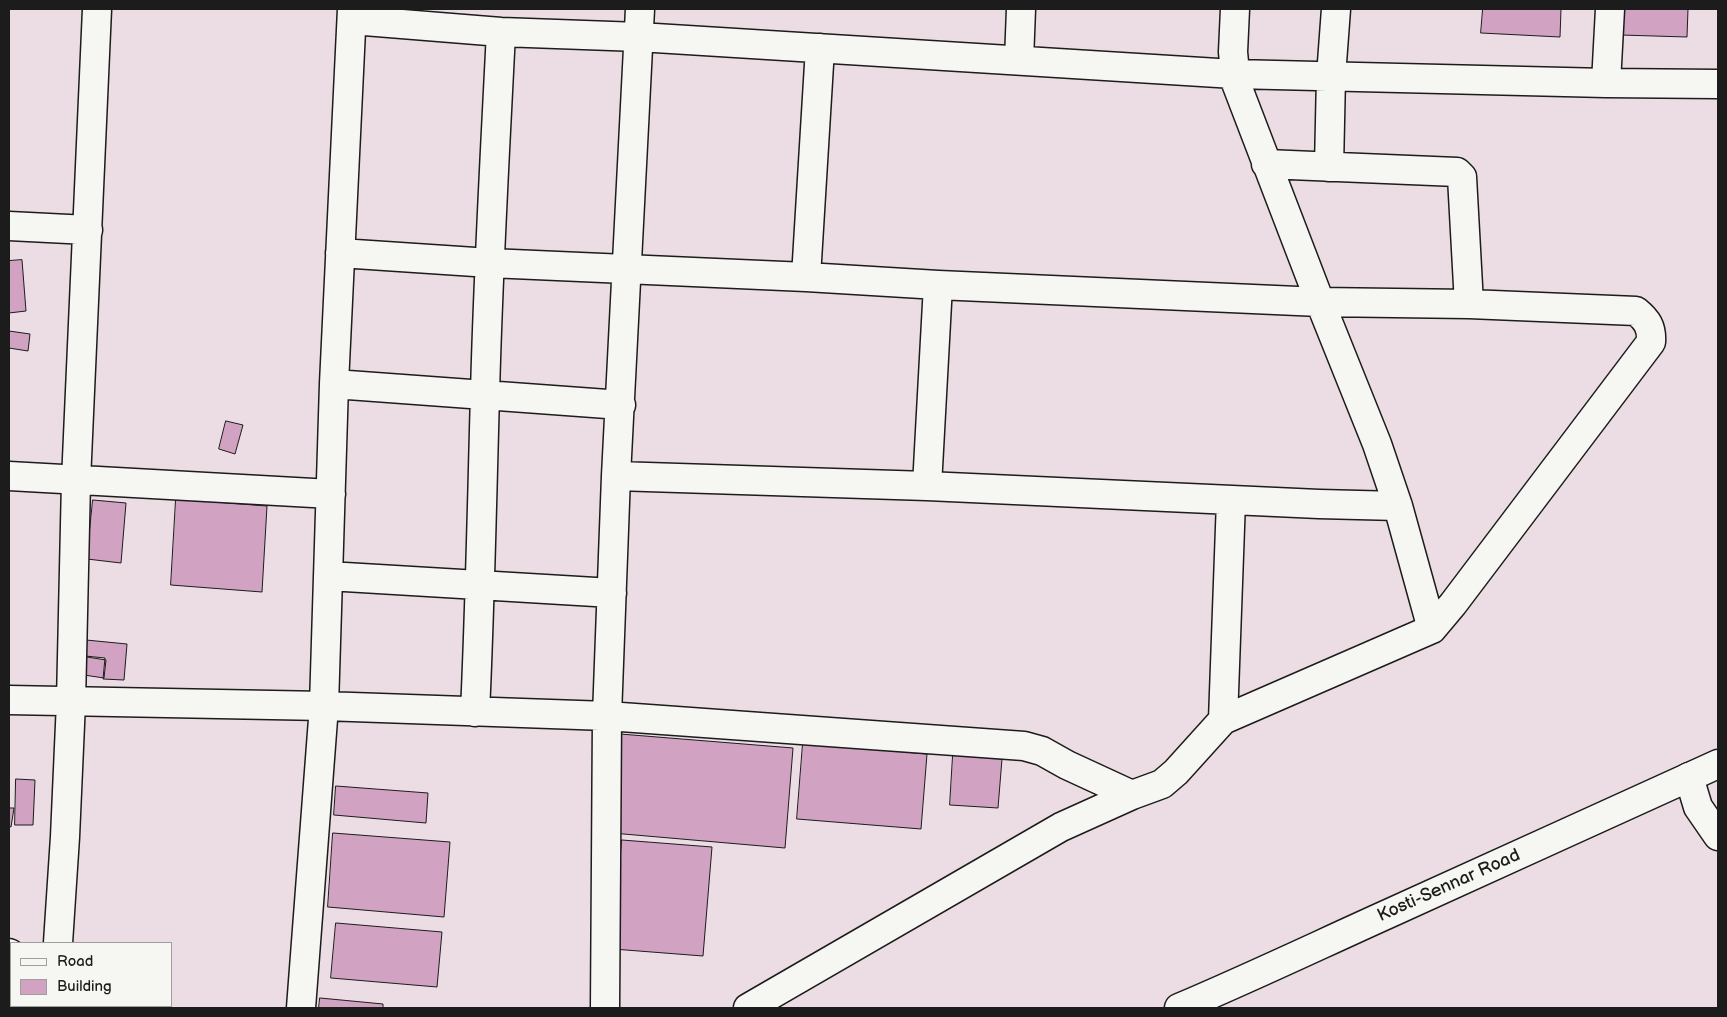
<!DOCTYPE html>
<html>
<head>
<meta charset="utf-8">
<style>
	body { margin:0 }
	#map { position:relative; width:1727px; height:1017px; overflow:hidden; background:#ebdde3; font-family:"Balsamiq Sans",sans-serif }
	canvas { display:block }
	.frame { position:absolute; inset:0; border:10px solid #1c1c1c; pointer-events:none }
	.legend { position:absolute; left:10px; top:942px; width:162px; height:65px; box-sizing:border-box; background:#f6f6f2; border:1px solid #9f9f9c; margin:0; padding:6px 9px; list-style:none; font-size:15px; color:#1c1c1c }
	.legend li { display:flex; align-items:center; gap:10px; height:25px }
	.legend b { width:25px; border:1px solid #9f9f9c }
</style>
</head>
<body>
<div id="map">
<canvas width="1727" height="1017"></canvas>
<div class="frame"></div>
<ul class="legend">
<li><b style="height:6px;background:#f6f6f2"></b>Road</li>
<li><b style="height:14px;background:#d1a2c1"></b>Building</li>
</ul>
</div>
<script>
const context = document.querySelector('canvas').getContext('2d');
context.lineJoin = 'round';
function fillPath(path, color) {
  context.fillStyle = color;
  context.fill(path, 'evenodd');
}
function trace(path, color, width, dash) {
  context.strokeStyle = color;
  context.lineWidth = width;
  context.lineCap = dash ? 'butt' : 'round';
  context.setLineDash(dash || []);
  context.stroke(path);
}
function write(font, color, halo, rows, align = 'center') {
  context.font = font + ' "Balsamiq Sans",sans-serif';
  context.lineWidth = 5;
  context.setLineDash([]);
  context.textBaseline = 'middle';
  context.strokeStyle = halo;
  context.fillStyle = color;
  for (const [text, x, y, turn = 0] of rows) {
    context.save();
    context.translate(x, y);
    context.rotate((+turn || 0) * Math.PI / 180);
    context.textAlign = isNaN(turn) ? turn : align;
    if (halo) context.strokeText(text, 0, 0);
    context.fillText(text, 0, 0);
    context.restore();
  }
}
const building = new Path2D(`
	M 1483,9 L 1561,9 L 1560,37 L 1481,33 Z
	M 1622,9 L 1688,9 L 1687,37 L 1621,35 Z
	M 22,260 L 26,311 L 9,313 L 9,261 Z
	M 9,331 L 30,334 L 28,351 L 9,348 Z
	M 226,421 L 243,425 L 235,454 L 219,449 Z
	M 176,499 L 267,506 L 262,592 L 171,585 Z
	M 93,500 L 126,503 L 121,563 L 87,559 Z
	M 86,640 L 127,644 L 124,680 L 103,679 L 105,658 L 85,656 Z
	M 87,657 L 106,660 L 104,678 L 84,675 Z
	M 620,734 L 793,748 L 785,848 L 612,833 Z
	M 803,743 L 927,754 L 921,829 L 797,819 Z
	M 953,755 L 1002,759 L 998,808 L 950,805 Z
	M 16,779 L 35,780 L 33,825 L 15,825 Z
	M 336,786 L 428,793 L 426,823 L 334,815 Z
	M 9,808 L 14,808 L 11,827 L 9,826 Z
	M 333,833 L 450,842 L 444,917 L 328,907 Z
	M 622,840 L 712,847 L 703,956 L 613,949 Z
	M 336,923 L 442,932 L 437,987 L 331,978 Z
	M 320,998 L 383,1004 L 383,1008 L 319,1008 Z`);
fillPath(building, '#d1a2c1');
trace(building, '#1c1c1c', 1);
const minor = new Path2D(`
	M 1235,9 L 1233,52 L 1236,83 L 1320,302 L 1377,444 L 1398,506 L 1432,629
	M 352,20 L 501,32 L 639,37 L 1234,74 L 1606,83 L 1718,84
	M 1019,60 L 1021,9
	M 1606,83 L 1610,9
	M 1266,164 L 1457,172 L 1462,177 L 1469,304
	M 1329,167 L 1331,76 L 1336,9
	M 9,226 L 88,230
	M 340,253 L 490,263 L 806,277 L 938,285 L 1320,302 L 1469,304 L 1636,311 C 1647,320 1652,327 1651,342 L 1453,604 L 1432,629 L 1223,720 L 1176,772 L 1162,784 L 1132,795 L 1061,827 L 748,1008
	M 806,277 L 820,48
	M 334,384 L 621,405
	M 9,476 L 331,494
	M 616,476 L 927,486 L 1319,504 L 1398,506
	M 927,486 L 938,285
	M 328,576 L 612,593
	M 9,700 L 324,706 L 607,716 L 1024,746 L 1042,751 L 1067,765 L 1132,795
	M 475,712 C 480,606 482,500 485,394 C 488,273 495,153 501,32
	M 1223,720 L 1231,500
	M 1689,777 L 1698,807 L 1718,836
	M 58,943 L 65,837 L 71,702 L 76,481 L 97,9
	M 9,953 L 11,954
	M 56,1008 L 56,1006
	M 301,1008 L 324,706 L 334,384 L 352,9
	M 605,1008 L 607,716 L 616,476 L 640,9`);
const highway = new Path2D(`
	M 1179,1008 C 1250,978 1319,945 1390,913 C 1499,863 1609,814 1718,764`);
trace(minor, '#1c1c1c', 31);
trace(highway, '#1c1c1c', 31);
trace(minor, '#f6f6f2', 28);
trace(highway, '#f6f6f2', 28);
write('18px', '#1c1c1c', '#f6f6f2', [
	["Kosti-Sennar Road",1449,886,-24]
]);
</script>
</body>
</html>
